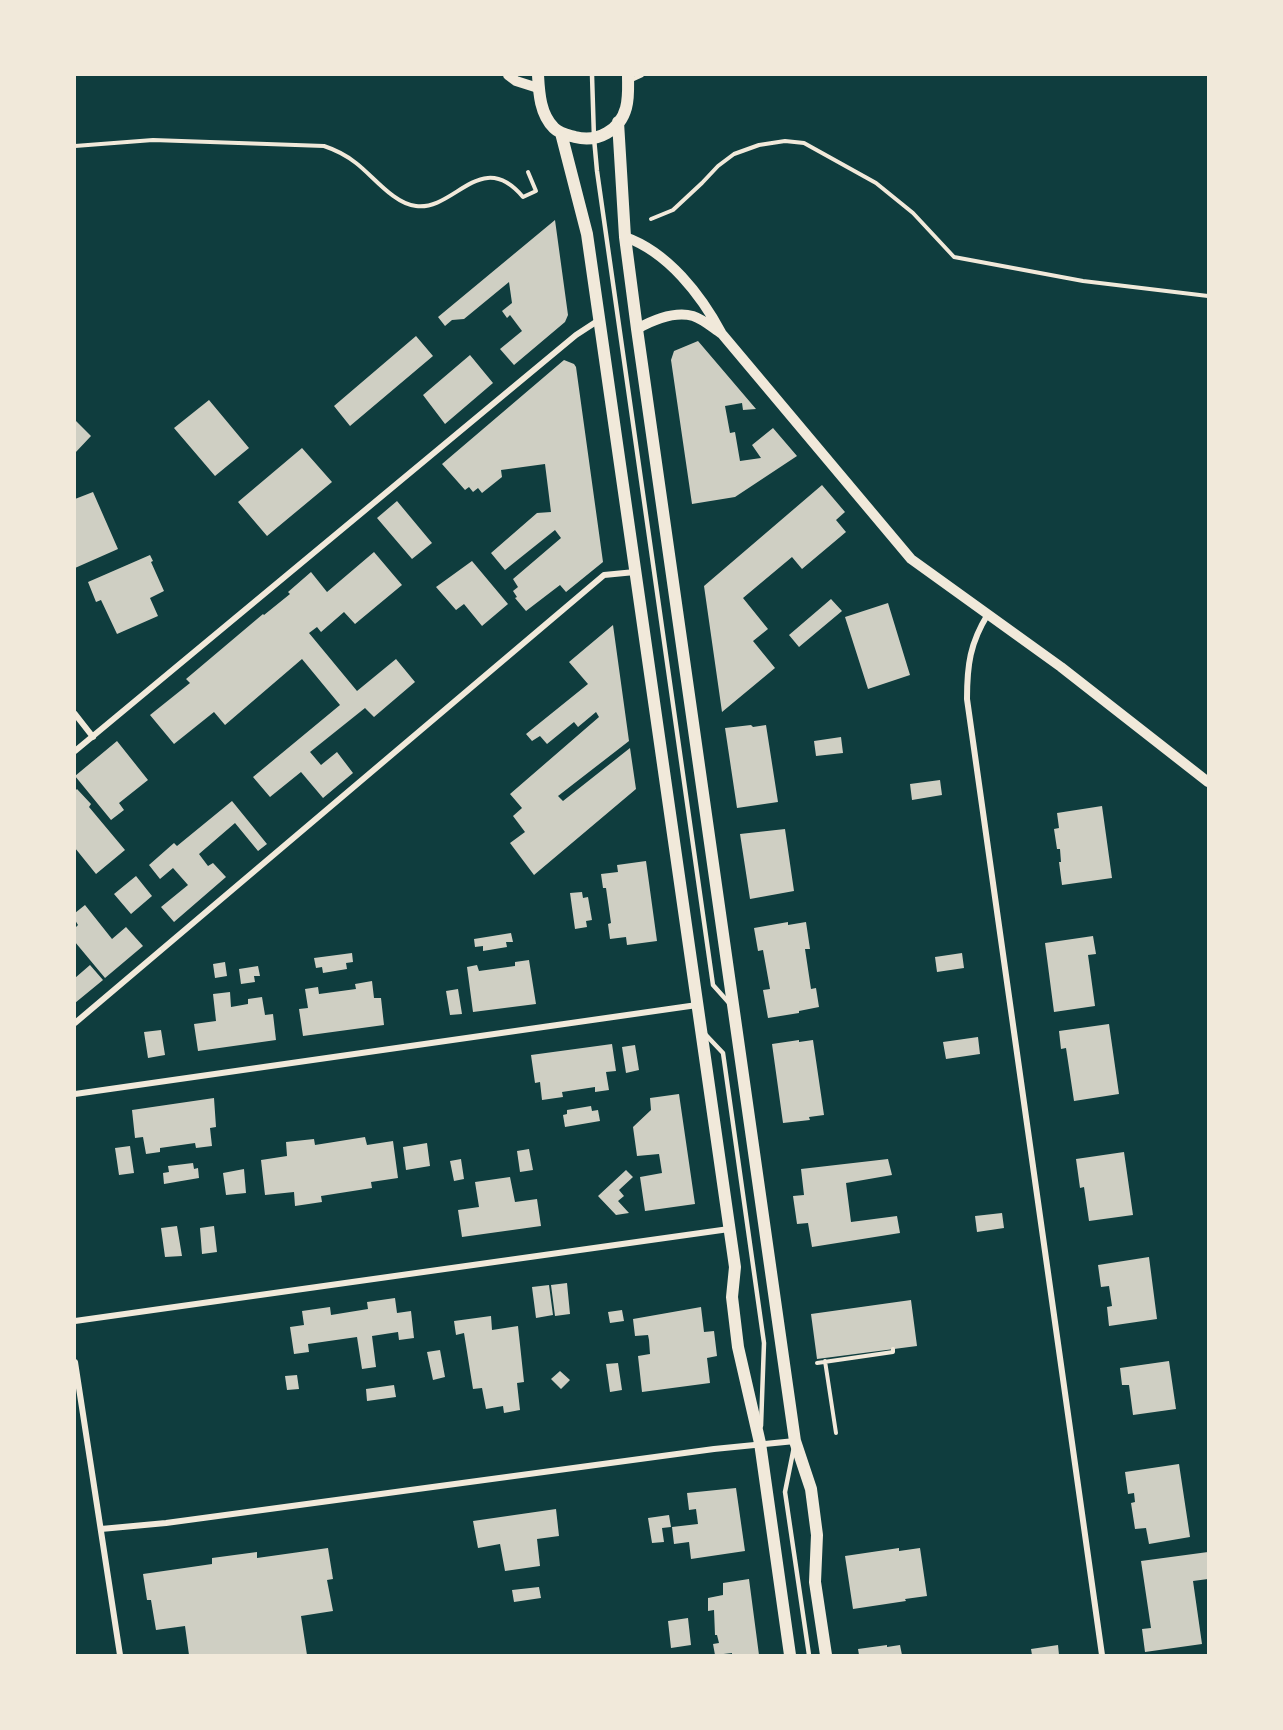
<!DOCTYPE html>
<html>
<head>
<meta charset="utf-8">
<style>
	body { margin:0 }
	#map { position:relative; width:1283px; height:1730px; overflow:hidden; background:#0f3d3e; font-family:"Work Sans",sans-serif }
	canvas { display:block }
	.frame { position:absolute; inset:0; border:76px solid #f1e9da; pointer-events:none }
</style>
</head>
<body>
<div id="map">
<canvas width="1283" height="1730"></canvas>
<div class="frame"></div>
</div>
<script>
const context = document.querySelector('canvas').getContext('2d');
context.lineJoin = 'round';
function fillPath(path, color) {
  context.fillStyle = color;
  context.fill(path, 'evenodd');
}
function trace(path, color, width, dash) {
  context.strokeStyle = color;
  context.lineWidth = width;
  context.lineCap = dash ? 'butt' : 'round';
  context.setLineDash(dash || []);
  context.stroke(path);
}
fillPath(new Path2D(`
	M 555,220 L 568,315 L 565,322 L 514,365 L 500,349 L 522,331 L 510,315 L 507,318 L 502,311 L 512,303 L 509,282 L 464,319 L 452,320 L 445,326 L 438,317 Z
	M 416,336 L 433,356 L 350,426 L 334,406 Z
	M 698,341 L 756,409 L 743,410 L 742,403 L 725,406 L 730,433 L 735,432 L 740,461 L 761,458 L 752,445 L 773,428 L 797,456 L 735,497 L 692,504 L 671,360 L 674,351 Z
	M 470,355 L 493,383 L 445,424 L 423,395 Z
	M 564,360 L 574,364 L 576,367 L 603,562 L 566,592 L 560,585 L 526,611 L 515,598 L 517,597 L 513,591 L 518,587 L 513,579 L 561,538 L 555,530 L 505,570 L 491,553 L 537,513 L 551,512 L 545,464 L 501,470 L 502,477 L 482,493 L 478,488 L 473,492 L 469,487 L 465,490 L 442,464 Z
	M 209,400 L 249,448 L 215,476 L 174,428 Z
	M 75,420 L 91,436 L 75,453 Z
	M 302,448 L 332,482 L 267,536 L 238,502 Z
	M 822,485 L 845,512 L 836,520 L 846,532 L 802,569 L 792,557 L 743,598 L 768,629 L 753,641 L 775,668 L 722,712 L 704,586 Z
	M 93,492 L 118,549 L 75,568 L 75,499 Z
	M 397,501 L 432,543 L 412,559 L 377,518 Z
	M 374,552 L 402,585 L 355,624 L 344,612 L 321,632 L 317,627 L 309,633 L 357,691 L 396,659 L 415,682 L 374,717 L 365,708 L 310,752 L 321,765 L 337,752 L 353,773 L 323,798 L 301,772 L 270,797 L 253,777 L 340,705 L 302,659 L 225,725 L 214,712 L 174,744 L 150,715 L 190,683 L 186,679 L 263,614 L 264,615 L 290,594 L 288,592 L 311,572 L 327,592 Z
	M 150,555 L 153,561 L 151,562 L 164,591 L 150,598 L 158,616 L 117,634 L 101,600 L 96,602 L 88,582 Z
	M 472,561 L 508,604 L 482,626 L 464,604 L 456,610 L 436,587 Z
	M 831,599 L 842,611 L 799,647 L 789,635 Z
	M 888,603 L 910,675 L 868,689 L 845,617 Z
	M 613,625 L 629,741 L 558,796 L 563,801 L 630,748 L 636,789 L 534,875 L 510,843 L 525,832 L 513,816 L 522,808 L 510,794 L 599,717 L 596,712 L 578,727 L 574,722 L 547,744 L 540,736 L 532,741 L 526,734 L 588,684 L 569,662 Z
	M 751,725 L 753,727 L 766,725 L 778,802 L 737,808 L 725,728 Z
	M 841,737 L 843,753 L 816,756 L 814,741 Z
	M 117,741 L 148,780 L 119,803 L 124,810 L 111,820 L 75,776 Z
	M 940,780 L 942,795 L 912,800 L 910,784 Z
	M 77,789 L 91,804 L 89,807 L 125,850 L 96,874 L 75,848 L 75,791 Z
	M 232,801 L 267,844 L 258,851 L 235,823 L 199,854 L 208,866 L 213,863 L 226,877 L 174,922 L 161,907 L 188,885 L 173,868 L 160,879 L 149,865 L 174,843 L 177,846 Z
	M 1102,806 L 1112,878 L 1062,885 L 1059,862 L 1061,862 L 1060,849 L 1057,849 L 1054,829 L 1059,828 L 1057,813 Z
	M 785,829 L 794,891 L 750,899 L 740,834 Z
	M 646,861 L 657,941 L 627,945 L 626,937 L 610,939 L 608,924 L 611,923 L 606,888 L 603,888 L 601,874 L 618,872 L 617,865 Z
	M 136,876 L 152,896 L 131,914 L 114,894 Z
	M 582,892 L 583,898 L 588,897 L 592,920 L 586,921 L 587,927 L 575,929 L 570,893 Z
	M 85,905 L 112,939 L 126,927 L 143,946 L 105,978 L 75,942 L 75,928 L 78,925 L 75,920 L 75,913 Z
	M 788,922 L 788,925 L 806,922 L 810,949 L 805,949 L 811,989 L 816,988 L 819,1007 L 799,1011 L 799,1013 L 768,1018 L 763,990 L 770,989 L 763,950 L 758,951 L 754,928 Z
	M 511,933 L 513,942 L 506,942 L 507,947 L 483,951 L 483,946 L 475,947 L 474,939 Z
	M 1093,936 L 1096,954 L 1088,955 L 1095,1006 L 1054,1012 L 1045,943 Z
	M 352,953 L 353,962 L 346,963 L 347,969 L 323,973 L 322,967 L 316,968 L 314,958 Z
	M 962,953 L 964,968 L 937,972 L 935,957 Z
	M 529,960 L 536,1004 L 473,1012 L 467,967 L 477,965 L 479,971 L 515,966 L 515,962 Z
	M 225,962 L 227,976 L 215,978 L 213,964 Z
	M 90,965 L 103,980 L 75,1003 L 75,978 Z
	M 258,966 L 260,976 L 254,976 L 255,982 L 241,984 L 239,969 Z
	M 372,981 L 374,998 L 381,998 L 384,1025 L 303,1036 L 299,1009 L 308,1008 L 305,989 L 318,987 L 319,994 L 356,989 L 355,984 Z
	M 458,989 L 462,1014 L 450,1015 L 446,991 Z
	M 230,992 L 231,1007 L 248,1004 L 248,999 L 262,997 L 265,1015 L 273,1014 L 276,1040 L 198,1051 L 194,1024 L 216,1021 L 213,994 Z
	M 1109,1024 L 1119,1094 L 1074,1101 L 1066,1048 L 1061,1049 L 1059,1031 Z
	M 161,1030 L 165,1055 L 148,1058 L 144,1032 Z
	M 978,1037 L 980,1054 L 946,1059 L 943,1042 Z
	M 799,1040 L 799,1042 L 813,1040 L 824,1115 L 809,1117 L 810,1120 L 783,1123 L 772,1044 Z
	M 612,1044 L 616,1071 L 606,1072 L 609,1090 L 595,1092 L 595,1087 L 562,1092 L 563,1097 L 542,1100 L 540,1082 L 535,1083 L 531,1055 Z
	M 635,1045 L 639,1070 L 626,1073 L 622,1047 Z
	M 679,1094 L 695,1204 L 645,1211 L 640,1177 L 662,1173 L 660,1160 L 659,1154 L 637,1156 L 633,1127 L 651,1110 L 650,1098 Z
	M 214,1098 L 216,1127 L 210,1128 L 212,1146 L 196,1148 L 195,1143 L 160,1148 L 160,1152 L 146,1154 L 143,1137 L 135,1138 L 132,1110 Z
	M 591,1106 L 592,1111 L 598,1110 L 600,1121 L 565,1127 L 563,1115 L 567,1114 L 567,1110 Z
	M 365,1137 L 367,1145 L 393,1141 L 398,1178 L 371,1182 L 372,1188 L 321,1196 L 322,1202 L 295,1206 L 294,1192 L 265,1195 L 261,1160 L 287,1156 L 286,1142 L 314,1139 L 315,1145 Z
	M 427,1143 L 430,1166 L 406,1170 L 403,1147 Z
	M 130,1146 L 134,1173 L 119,1175 L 115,1148 Z
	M 529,1149 L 533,1170 L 520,1172 L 517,1151 Z
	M 1124,1152 L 1133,1215 L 1089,1221 L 1084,1187 L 1080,1188 L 1076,1159 Z
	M 461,1159 L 464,1179 L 454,1181 L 450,1161 Z
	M 888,1159 L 892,1175 L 846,1183 L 851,1222 L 897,1216 L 900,1233 L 812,1247 L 808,1223 L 797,1224 L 793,1196 L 804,1195 L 801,1169 Z
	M 193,1163 L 194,1169 L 198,1168 L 199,1178 L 164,1184 L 163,1173 L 169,1172 L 168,1166 Z
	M 244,1169 L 246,1193 L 226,1195 L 223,1173 Z
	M 626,1170 L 633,1177 L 619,1190 L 624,1196 L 618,1201 L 629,1213 L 616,1215 L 598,1196 Z
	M 510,1177 L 515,1202 L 537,1199 L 541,1226 L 462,1237 L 458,1210 L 479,1207 L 475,1182 Z
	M 1002,1213 L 1004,1228 L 977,1232 L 975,1216 Z
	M 177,1226 L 182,1256 L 165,1257 L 161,1228 Z
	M 214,1226 L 217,1252 L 202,1254 L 200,1228 Z
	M 1149,1257 L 1157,1319 L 1109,1326 L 1107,1307 L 1112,1306 L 1109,1286 L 1101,1287 L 1098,1265 Z
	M 567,1283 L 570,1314 L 555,1316 L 551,1285 Z
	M 549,1285 L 553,1315 L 536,1318 L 532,1287 Z
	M 395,1298 L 397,1313 L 411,1311 L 414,1338 L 399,1340 L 398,1332 L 372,1336 L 376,1367 L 362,1369 L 357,1337 L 308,1344 L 309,1352 L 294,1354 L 290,1327 L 304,1325 L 302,1311 L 330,1307 L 331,1315 L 368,1309 L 367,1302 Z
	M 911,1300 L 917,1346 L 817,1359 L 811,1314 Z
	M 701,1307 L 704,1332 L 714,1331 L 717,1356 L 707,1358 L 710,1383 L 642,1392 L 638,1356 L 650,1354 L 649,1340 L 648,1335 L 635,1336 L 633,1319 Z
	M 622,1310 L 624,1321 L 610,1323 L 608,1312 Z
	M 491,1316 L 492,1330 L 518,1326 L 524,1382 L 517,1383 L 520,1410 L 504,1413 L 503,1406 L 486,1409 L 482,1388 L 473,1389 L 464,1333 L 456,1335 L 454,1321 Z
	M 440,1350 L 445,1377 L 433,1380 L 427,1352 Z
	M 1169,1361 L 1176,1409 L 1133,1415 L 1129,1385 L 1122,1385 L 1120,1368 Z
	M 618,1363 L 622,1390 L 610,1392 L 606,1364 Z
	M 560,1371 L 570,1380 L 561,1389 L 551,1379 Z
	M 297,1375 L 299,1389 L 287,1390 L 285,1376 Z
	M 394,1385 L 396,1397 L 367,1401 L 366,1389 Z
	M 1179,1464 L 1190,1537 L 1149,1544 L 1146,1528 L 1135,1529 L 1131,1503 L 1135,1502 L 1134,1493 L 1128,1494 L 1125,1472 Z
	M 736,1488 L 745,1551 L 691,1559 L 689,1542 L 674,1544 L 672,1527 L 698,1524 L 696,1509 L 689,1510 L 687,1493 Z
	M 556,1509 L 559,1536 L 537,1539 L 540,1566 L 505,1571 L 500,1544 L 478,1548 L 473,1521 Z
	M 669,1515 L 671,1527 L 662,1528 L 664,1542 L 652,1543 L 648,1518 Z
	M 328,1548 L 333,1579 L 327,1580 L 333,1611 L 301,1616 L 307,1655 L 189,1655 L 185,1626 L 156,1630 L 151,1600 L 147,1600 L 143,1574 L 212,1564 L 212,1558 L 257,1552 L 257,1558 Z
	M 899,1548 L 899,1551 L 920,1548 L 927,1596 L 905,1599 L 906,1601 L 853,1609 L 845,1556 Z
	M 1208,1552 L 1208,1579 L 1193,1581 L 1202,1644 L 1145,1652 L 1142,1629 L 1151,1628 L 1141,1561 Z
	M 749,1579 L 759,1655 L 732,1655 L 732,1653 L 715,1655 L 713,1644 L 719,1643 L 717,1635 L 715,1635 L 714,1610 L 708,1611 L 708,1598 L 723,1595 L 723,1583 Z
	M 539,1587 L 541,1598 L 514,1602 L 512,1590 Z
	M 688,1618 L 691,1645 L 671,1648 L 668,1621 Z
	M 887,1645 L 887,1647 L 900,1645 L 902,1655 L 859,1655 L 858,1649 Z
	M 1058,1645 L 1059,1655 L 1032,1655 L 1031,1649 Z`), '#cfcfc3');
trace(new Path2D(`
	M 75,146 L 153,140 L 324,146 C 336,150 346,155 356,163 C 373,176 394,204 416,206 C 455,211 481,147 523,197 L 536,191 L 528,172
	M 651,219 L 673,210 L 702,183 L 718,166 L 734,154 L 759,145 L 785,141 L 804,143 L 876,183 L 913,213 L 954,257 L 1083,281 L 1208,296
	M 825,1361 L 836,1433
	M 817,1363 L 893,1352 L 893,1349`), '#f1e9da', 4);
trace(new Path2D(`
	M 592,75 L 594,138 L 597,171 L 713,985 L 730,1004
	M 631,80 L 642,75
	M 705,1034 L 723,1053 L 764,1343 L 761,1426
	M 794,1447 L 785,1492 L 809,1655`), '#f1e9da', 4.5);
trace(new Path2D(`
	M 988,614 C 970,643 967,665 967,699 L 1102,1655
	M 75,714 L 93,737
	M 75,751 L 576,335 L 599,320
	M 75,1023 L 604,575 L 635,572
	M 75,1094 L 697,1005
	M 75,1321 L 729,1229
	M 75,1362 L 120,1655
	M 101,1529 L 166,1523 L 714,1449 L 795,1441`), '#f1e9da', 6);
trace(new Path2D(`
	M 508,75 L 516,81 L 538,88
	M 625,237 C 668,252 701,295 722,334 L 911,559 L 1061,667 L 1208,782
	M 637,329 C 653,320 674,311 693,316 C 703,319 714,329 722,334`), '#f1e9da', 10);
trace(new Path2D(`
	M 538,75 C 539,93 540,114 554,128 C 560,134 568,135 575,137 C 598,143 620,130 626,108 C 629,97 628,86 628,75
	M 618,122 L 625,237 L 637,329 L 795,1441 L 811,1489 L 817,1535 L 815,1582 L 826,1655
	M 561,133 L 587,234 L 735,1267 L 732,1297 L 738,1347 L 760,1443 L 790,1655`), '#f1e9da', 12);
</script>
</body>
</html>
